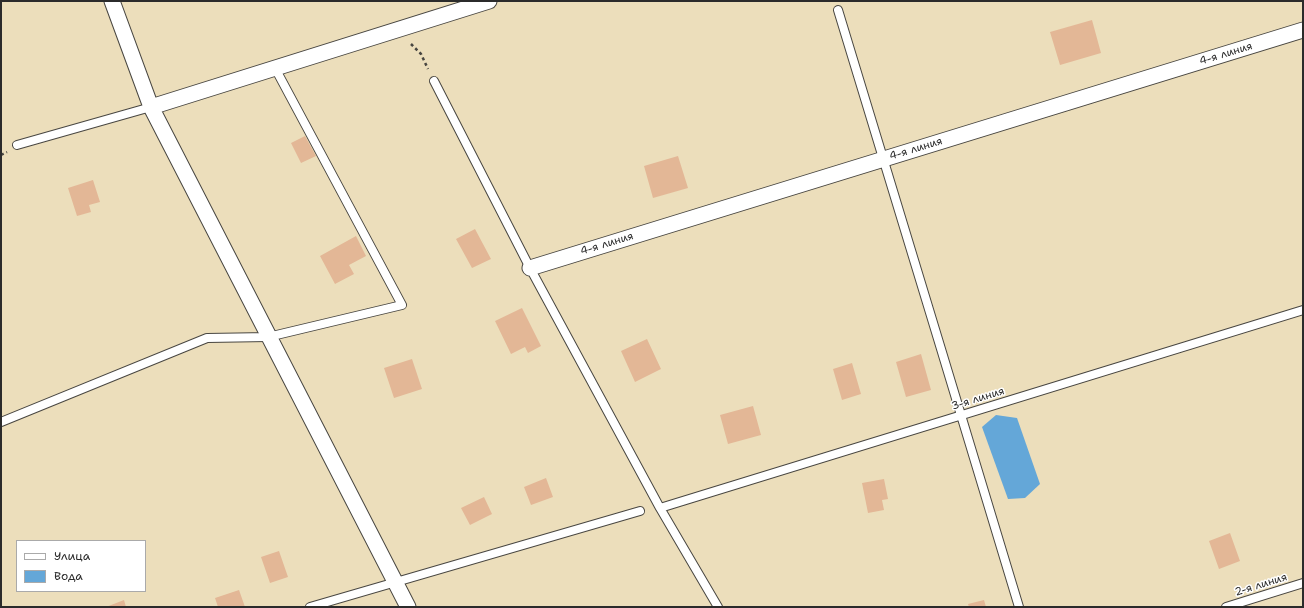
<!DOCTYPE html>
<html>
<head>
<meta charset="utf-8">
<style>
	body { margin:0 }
	#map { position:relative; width:1304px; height:608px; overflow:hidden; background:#ecdebb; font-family:"Shantell Sans",sans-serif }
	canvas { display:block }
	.frame { position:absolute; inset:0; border:2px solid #2b2b2b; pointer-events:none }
	.legend { position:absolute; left:16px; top:540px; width:130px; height:52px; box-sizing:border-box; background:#fff; border:1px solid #aaa; margin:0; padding:5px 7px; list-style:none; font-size:12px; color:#2b2b2b }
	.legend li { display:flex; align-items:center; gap:8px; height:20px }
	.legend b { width:20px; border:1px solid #aaa }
</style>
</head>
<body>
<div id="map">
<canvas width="1304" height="608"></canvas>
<div class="frame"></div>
<ul class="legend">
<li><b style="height:5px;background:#fff"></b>Улица</li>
<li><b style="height:11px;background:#64a7d8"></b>Вода</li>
</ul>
</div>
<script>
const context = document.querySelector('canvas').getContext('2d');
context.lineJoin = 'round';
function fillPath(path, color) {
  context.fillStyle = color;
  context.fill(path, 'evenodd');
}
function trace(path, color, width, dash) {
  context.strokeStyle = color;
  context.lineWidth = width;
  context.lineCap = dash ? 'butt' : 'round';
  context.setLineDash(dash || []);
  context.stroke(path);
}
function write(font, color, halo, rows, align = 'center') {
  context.font = font + ' "Shantell Sans",sans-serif';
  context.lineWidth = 3;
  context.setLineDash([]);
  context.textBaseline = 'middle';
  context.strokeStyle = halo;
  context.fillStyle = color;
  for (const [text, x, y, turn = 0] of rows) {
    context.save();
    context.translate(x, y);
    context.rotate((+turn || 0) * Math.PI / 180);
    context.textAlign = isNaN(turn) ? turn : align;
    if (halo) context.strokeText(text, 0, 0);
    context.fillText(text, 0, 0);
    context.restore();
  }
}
fillPath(new Path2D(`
	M 996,415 L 1017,418 L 1040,484 L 1025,498 L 1008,499 L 982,427 Z`), '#64a7d8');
fillPath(new Path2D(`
	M 1092,20 L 1101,53 L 1060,65 L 1050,32 Z
	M 305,136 L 316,156 L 301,163 L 291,143 Z
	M 678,156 L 688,188 L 653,198 L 644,166 Z
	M 93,180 L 100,202 L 89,205 L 91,212 L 77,216 L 68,188 Z
	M 475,229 L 491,259 L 472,268 L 456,239 Z
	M 356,236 L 366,256 L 349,265 L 354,274 L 335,284 L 320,256 Z
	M 522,308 L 541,346 L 528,353 L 525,347 L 511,354 L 495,321 Z
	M 647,339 L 661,369 L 635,382 L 621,351 Z
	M 921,354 L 931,390 L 906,397 L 896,362 Z
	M 412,359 L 422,389 L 394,398 L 384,368 Z
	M 852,363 L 861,394 L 842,400 L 833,369 Z
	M 753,406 L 761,435 L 728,444 L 720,415 Z
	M 546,478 L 553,497 L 531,505 L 524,487 Z
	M 884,479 L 888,499 L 882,500 L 884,510 L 868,513 L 862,483 Z
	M 484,497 L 492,514 L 470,525 L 461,508 Z
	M 1230,533 L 1240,561 L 1219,569 L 1209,541 Z
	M 279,551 L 288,577 L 270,583 L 261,557 Z
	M 239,590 L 245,607 L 218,607 L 215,598 Z
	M 124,600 L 126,607 L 106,607 Z
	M 984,600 L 986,607 L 969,607 L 968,604 Z`), '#e3b796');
const service = new Path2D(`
	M 838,10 C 900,209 958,408 1019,607
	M 434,81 L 530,268 L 660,508 L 718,607
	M 17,145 L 151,107
	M 1,422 L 207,338 L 268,337 L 402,305 L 275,68
	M 660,508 L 1303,310
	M 310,607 L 640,511
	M 1226,607 L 1303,583`);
const minor = new Path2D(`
	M 112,1 L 151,107 L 408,607
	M 151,107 L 489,1
	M 530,268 L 1303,30`);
trace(service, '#484641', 10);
trace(minor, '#484641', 17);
trace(new Path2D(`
	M 411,44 L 421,54 L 428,69
	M 1,155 L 7,152`), '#484641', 2.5, [3, 3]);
trace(service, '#fff', 8);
trace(minor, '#fff', 15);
write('11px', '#2b2b2b', '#fff', [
	["4-я линия",1226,54,-17],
	["4-я линия",916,149,-17],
	["4-я линия",607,244,-17],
	["3-я линия",978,399,-17],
	["2-я линия",1261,585,-17]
]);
</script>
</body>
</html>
